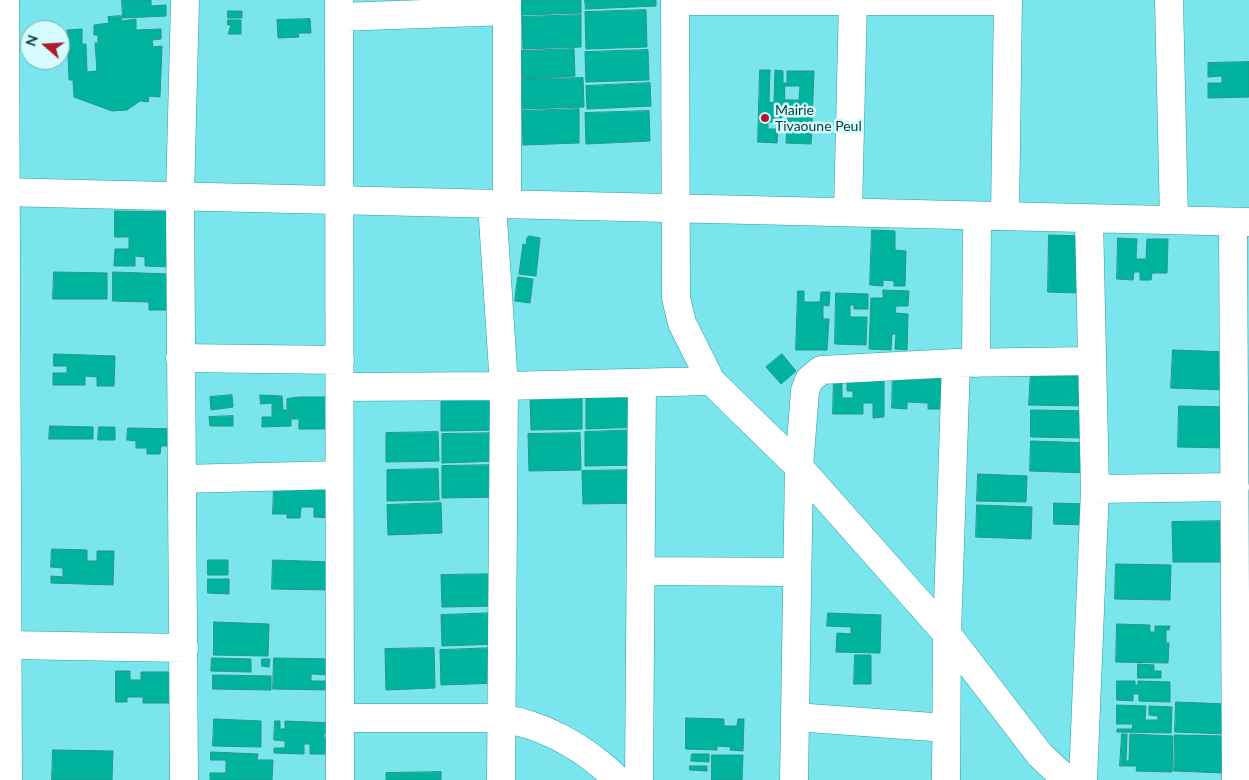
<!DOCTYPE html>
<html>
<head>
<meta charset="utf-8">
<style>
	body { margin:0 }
	#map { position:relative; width:1249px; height:780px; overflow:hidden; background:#7ae5ec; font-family:Lato,sans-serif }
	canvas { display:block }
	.north { position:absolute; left:20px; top:20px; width:50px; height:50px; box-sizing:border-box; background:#d4fbfd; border:1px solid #82aeb0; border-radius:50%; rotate:289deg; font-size:14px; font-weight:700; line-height:20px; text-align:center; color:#083a3d }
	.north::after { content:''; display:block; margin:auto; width:18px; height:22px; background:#ae1a2e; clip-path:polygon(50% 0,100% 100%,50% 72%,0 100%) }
</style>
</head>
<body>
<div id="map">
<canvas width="1249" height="780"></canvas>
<div class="north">N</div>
</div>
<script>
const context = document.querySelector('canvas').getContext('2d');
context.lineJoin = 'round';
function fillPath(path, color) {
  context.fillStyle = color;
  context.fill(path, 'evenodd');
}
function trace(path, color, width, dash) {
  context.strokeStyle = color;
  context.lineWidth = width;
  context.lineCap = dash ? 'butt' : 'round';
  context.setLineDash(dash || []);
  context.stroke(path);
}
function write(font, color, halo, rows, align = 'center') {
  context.font = font + ' Lato,sans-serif';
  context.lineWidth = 5;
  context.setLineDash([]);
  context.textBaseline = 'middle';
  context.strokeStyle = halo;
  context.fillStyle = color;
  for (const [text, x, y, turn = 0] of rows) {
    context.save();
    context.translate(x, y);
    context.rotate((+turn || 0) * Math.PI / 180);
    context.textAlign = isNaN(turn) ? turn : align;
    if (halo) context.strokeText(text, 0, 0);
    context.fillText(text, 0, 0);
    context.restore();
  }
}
const building = new Path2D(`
	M 122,0 L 151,0 L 151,6 L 166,5 L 166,16 L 123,18 Z
	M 521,0 L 581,0 L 581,13 L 521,15 Z
	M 585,0 L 656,0 L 656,6 L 586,9 Z
	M 646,10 L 647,47 L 586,49 L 585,12 Z
	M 228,11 L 242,11 L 242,18 L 228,18 Z
	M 581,15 L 581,47 L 523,49 L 522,17 Z
	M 121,16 L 122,21 L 136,19 L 136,30 L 161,29 L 161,39 L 152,40 L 153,47 L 162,46 L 160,97 L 149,96 L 148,102 L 140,101 L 127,110 L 112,111 L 74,97 L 73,80 L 69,80 L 67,30 L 82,29 L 82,44 L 86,44 L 87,72 L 97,71 L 95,43 L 98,43 L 98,35 L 94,35 L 94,25 L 109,23 L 108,17 Z
	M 310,19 L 311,33 L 298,33 L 299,37 L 278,38 L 277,20 Z
	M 228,20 L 241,20 L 241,34 L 228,34 L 231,25 L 228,25 Z
	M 574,49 L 575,76 L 522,79 L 521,51 Z
	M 648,50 L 649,80 L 586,82 L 585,52 Z
	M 1249,62 L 1249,97 L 1208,98 L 1208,83 L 1222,83 L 1222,76 L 1208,77 L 1208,63 Z
	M 760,70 L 770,70 L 769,102 L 774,103 L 775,70 L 783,71 L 783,83 L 787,83 L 787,71 L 814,71 L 812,123 L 797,123 L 797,129 L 812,129 L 811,144 L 786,143 L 788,106 L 782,105 L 781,122 L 768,122 L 768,129 L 778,129 L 777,143 L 758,142 ZM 785,86 L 800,86 L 799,100 L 785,100 Z
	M 583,78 L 584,107 L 522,109 L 522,79 Z
	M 650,83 L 651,106 L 587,109 L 586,86 Z
	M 579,109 L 579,143 L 523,145 L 522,111 Z
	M 649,111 L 650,141 L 586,144 L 585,113 Z
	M 115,211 L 174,212 L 173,267 L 145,266 L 145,257 L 135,256 L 135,266 L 114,266 L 115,249 L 129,249 L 129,237 L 115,237 Z
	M 872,230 L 895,231 L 895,250 L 906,251 L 905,286 L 894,286 L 894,281 L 883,280 L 883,286 L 870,285 Z
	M 1049,235 L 1081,236 L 1080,293 L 1048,292 Z
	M 529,236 L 540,238 L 536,276 L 519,274 L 523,244 L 526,245 L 527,238 Z
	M 1118,238 L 1137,239 L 1136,259 L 1146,259 L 1147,239 L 1168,239 L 1167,273 L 1152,273 L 1151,280 L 1140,280 L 1140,272 L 1134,272 L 1133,280 L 1117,279 Z
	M 54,272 L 107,273 L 107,299 L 53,299 Z
	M 113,272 L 169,274 L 168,310 L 149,310 L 149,302 L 113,301 Z
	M 518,277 L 533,279 L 530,303 L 515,301 Z
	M 883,290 L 909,291 L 908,306 L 896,306 L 895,313 L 908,314 L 907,350 L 895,349 L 896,334 L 892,334 L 891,350 L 869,349 L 871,298 L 883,298 Z
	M 798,291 L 804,291 L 804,302 L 820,302 L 821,292 L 830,292 L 829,306 L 823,305 L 823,319 L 829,319 L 827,350 L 796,350 Z
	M 836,293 L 868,294 L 868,309 L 854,309 L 854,305 L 850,305 L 850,317 L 867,317 L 866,345 L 835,344 Z
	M 1173,350 L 1229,352 L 1227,390 L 1171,388 Z
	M 54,354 L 115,356 L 114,386 L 97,386 L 97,377 L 85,376 L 85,385 L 53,385 L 53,373 L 67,373 L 67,366 L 54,366 Z
	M 782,354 L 796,371 L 781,384 L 766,367 Z
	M 893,370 L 948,371 L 948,409 L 928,409 L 928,403 L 907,402 L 907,409 L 892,408 Z
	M 1031,370 L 1089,371 L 1088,406 L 1029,405 Z
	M 834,377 L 842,377 L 842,398 L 853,398 L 853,391 L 847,391 L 847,377 L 884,377 L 884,417 L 873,418 L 873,403 L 863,403 L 863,414 L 833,414 Z
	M 498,392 L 499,430 L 441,431 L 441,394 Z
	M 232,395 L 233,407 L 211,410 L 210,397 Z
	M 260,395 L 282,396 L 283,410 L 291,410 L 291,426 L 262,427 L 262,417 L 272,417 L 272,403 L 261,404 Z
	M 582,395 L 582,429 L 531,430 L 530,397 Z
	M 639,395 L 640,427 L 586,429 L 586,397 Z
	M 299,397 L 334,397 L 334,429 L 299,429 L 299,419 L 292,419 L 292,409 L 287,409 L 287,399 Z
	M 1179,406 L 1231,407 L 1230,448 L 1178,447 Z
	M 1031,410 L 1089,411 L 1088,438 L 1031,437 Z
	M 233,416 L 233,426 L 210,426 L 209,417 Z
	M 50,426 L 93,427 L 93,439 L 49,439 Z
	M 99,427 L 115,427 L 115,440 L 98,440 Z
	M 128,428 L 175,429 L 175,446 L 161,446 L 160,454 L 147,454 L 147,448 L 136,448 L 136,441 L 127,440 Z
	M 637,430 L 638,465 L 585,466 L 585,432 Z
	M 438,432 L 439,461 L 386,462 L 386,433 Z
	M 499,433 L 500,461 L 442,463 L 442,434 Z
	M 580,433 L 581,470 L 529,471 L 528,434 Z
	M 1031,441 L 1090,443 L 1089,473 L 1030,471 Z
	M 498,465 L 499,497 L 442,498 L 442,466 Z
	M 438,469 L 439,500 L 387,501 L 387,470 Z
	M 637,470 L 638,503 L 583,504 L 582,471 Z
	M 978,474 L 1027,476 L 1026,502 L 977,501 Z
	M 274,487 L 335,488 L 334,518 L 314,517 L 314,507 L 301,507 L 300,518 L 287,518 L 287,514 L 273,514 Z
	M 441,503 L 442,533 L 388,535 L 387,505 Z
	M 1054,503 L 1088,504 L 1087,525 L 1054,524 Z
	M 977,505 L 1032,507 L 1031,539 L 976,537 Z
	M 1226,521 L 1226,562 L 1173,562 L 1172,522 Z
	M 52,549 L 87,550 L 87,561 L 97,561 L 97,551 L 114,551 L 113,585 L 51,583 L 51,576 L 63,577 L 63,568 L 51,567 Z
	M 208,560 L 228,560 L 228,575 L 208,575 Z
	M 273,560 L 332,562 L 331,590 L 272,589 Z
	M 1116,564 L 1171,565 L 1170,600 L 1115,599 Z
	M 498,574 L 499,606 L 442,607 L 441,575 Z
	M 208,579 L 229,579 L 229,594 L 208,593 Z
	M 497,613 L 498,644 L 442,646 L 441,615 Z
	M 828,613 L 881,615 L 880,653 L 836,652 L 837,633 L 851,634 L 851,627 L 827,626 Z
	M 214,622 L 269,624 L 268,656 L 214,655 Z
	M 1117,624 L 1150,625 L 1150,632 L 1155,632 L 1155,626 L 1170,626 L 1169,630 L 1166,630 L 1166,643 L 1169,643 L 1168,663 L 1116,662 Z
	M 434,648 L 435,688 L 386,690 L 385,649 Z
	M 496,648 L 498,683 L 441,685 L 440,650 Z
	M 855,655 L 871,655 L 871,684 L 854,684 Z
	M 212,658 L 251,659 L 251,672 L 211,671 Z
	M 274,658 L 332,659 L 332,675 L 311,674 L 311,681 L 332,681 L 332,690 L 273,689 Z
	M 262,659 L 270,659 L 269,667 L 262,666 Z
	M 1138,664 L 1154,665 L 1154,671 L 1161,671 L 1161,678 L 1138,678 Z
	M 116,671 L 130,671 L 130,680 L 141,680 L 141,672 L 178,672 L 177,703 L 143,703 L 143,697 L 127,697 L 127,702 L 116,702 Z
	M 213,675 L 271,676 L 271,690 L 213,689 Z
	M 1117,681 L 1135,681 L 1135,685 L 1138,685 L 1138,681 L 1170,682 L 1170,702 L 1139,701 L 1139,694 L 1133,694 L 1133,701 L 1117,700 Z
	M 1176,702 L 1227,704 L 1226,734 L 1175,732 Z
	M 1117,705 L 1146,706 L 1145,720 L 1158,720 L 1158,716 L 1149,715 L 1149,706 L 1172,707 L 1171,733 L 1117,732 L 1117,729 L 1132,729 L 1133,724 L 1117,724 Z
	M 686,718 L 724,719 L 724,726 L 737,726 L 738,719 L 744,719 L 743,751 L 730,750 L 731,747 L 717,746 L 717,750 L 686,749 Z
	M 214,719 L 261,721 L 261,747 L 213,746 Z
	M 275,721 L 280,721 L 280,729 L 285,729 L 285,721 L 334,723 L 335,733 L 324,733 L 324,738 L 334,738 L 334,754 L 310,754 L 310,744 L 304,744 L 304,754 L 274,753 L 274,748 L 285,748 L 285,741 L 274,740 Z
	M 1122,734 L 1127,734 L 1126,761 L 1129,761 L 1130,734 L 1173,736 L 1172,772 L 1136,771 L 1137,766 L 1120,766 Z
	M 1175,735 L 1226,736 L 1224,773 L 1174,771 Z
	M 53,750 L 113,751 L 112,780 L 52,780 Z
	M 211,752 L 258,754 L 257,760 L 273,760 L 272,780 L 210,780 L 210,773 L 226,773 L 226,760 L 211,760 Z
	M 692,754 L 709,754 L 709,762 L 691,761 Z
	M 712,755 L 743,755 L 742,780 L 712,780 Z
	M 690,766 L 707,766 L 707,771 L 690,770 Z
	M 441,772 L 441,780 L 386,780 L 386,773 Z`);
fillPath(building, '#00b39f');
trace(building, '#269686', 1);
const minor = new Path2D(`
	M 5,0 L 8,780
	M 339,0 L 340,780
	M 507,0 L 507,204
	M 675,0 L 676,298 L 682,323 L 711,381 L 799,467 L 947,634 L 1040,755 L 1067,780
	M 1169,0 L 1174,220
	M 675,1 L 1008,1
	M 339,17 L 507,11
	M 0,192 L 1249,222
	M 492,204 L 504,386 L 501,780
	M 848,212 L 853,0
	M 1005,216 L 1008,0
	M 1233,222 L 1236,780
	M 180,358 L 340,360
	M 976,363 L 977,216
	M 340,387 L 504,386 L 711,381
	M 182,479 L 338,475
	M 1095,489 L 1235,487
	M 642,571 L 797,572
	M 7,645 L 184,648
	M 795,717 L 946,728
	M 340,718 L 500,718 C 546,725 585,748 618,780
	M 184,780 L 180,196 L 185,0
	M 639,780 L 642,383
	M 794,780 L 799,467 L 805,391 L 809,380 L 821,370 L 956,363 L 1091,361
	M 946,780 L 947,634 L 956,363
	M 1083,780 L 1095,489 L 1089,219`);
trace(minor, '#2a9fa6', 29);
trace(minor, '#fff', 28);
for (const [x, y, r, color] of [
	[765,118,5,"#ae1a2e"]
]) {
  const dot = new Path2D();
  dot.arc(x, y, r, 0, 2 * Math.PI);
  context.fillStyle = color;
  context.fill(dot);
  trace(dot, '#d4fbfd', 2);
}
write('14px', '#083a3d', '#d4fbfd', [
	["Mairie",775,110],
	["Tivaoune Peul",775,126]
], 'left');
</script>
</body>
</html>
